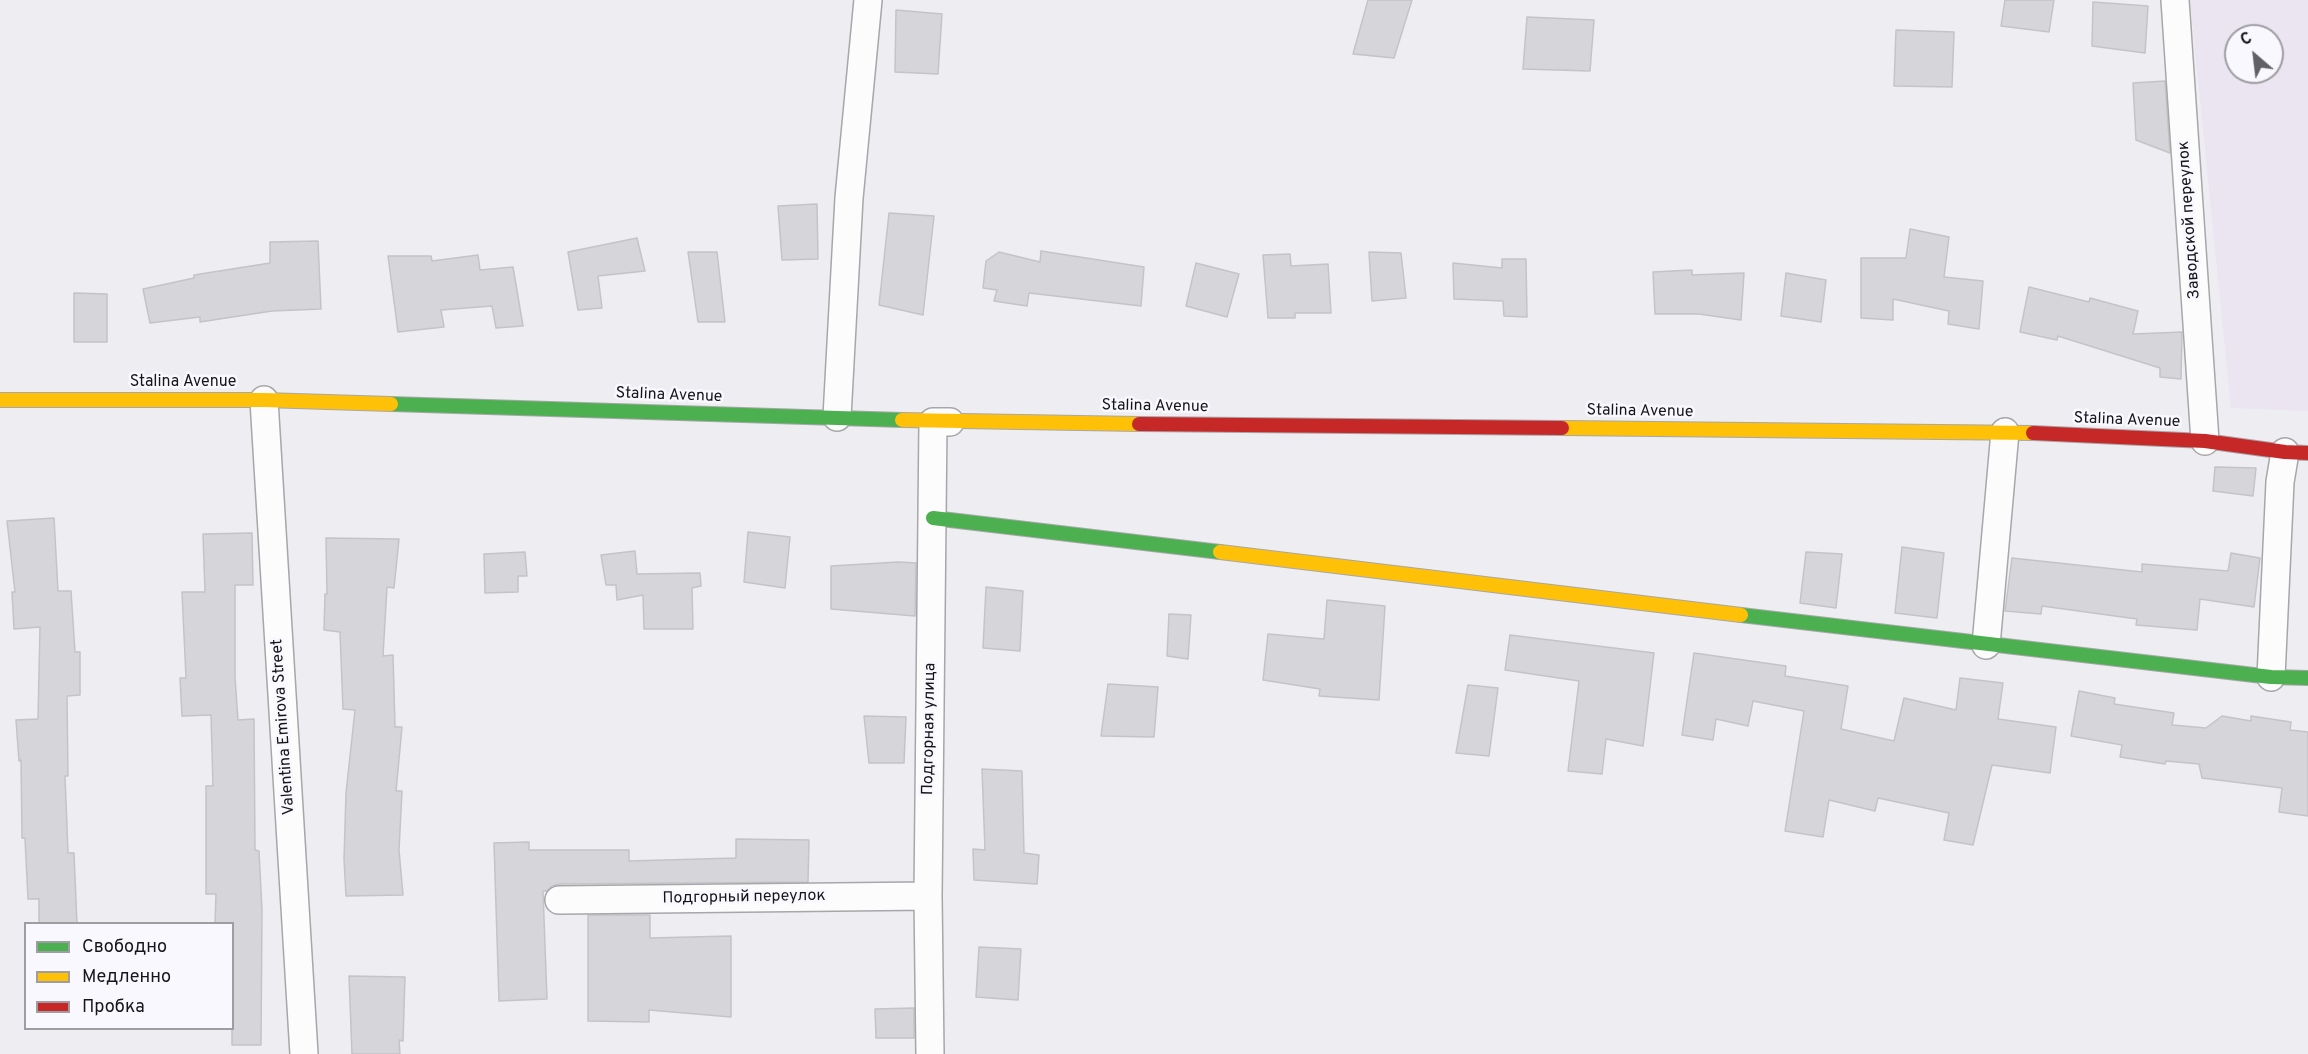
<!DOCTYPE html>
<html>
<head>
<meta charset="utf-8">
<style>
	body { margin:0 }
	#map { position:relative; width:2308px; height:1054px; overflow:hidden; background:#ededf2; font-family:Overpass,sans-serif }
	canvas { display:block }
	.legend { position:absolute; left:24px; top:922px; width:210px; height:108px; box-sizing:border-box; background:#f8f8fe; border:2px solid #9e9ea2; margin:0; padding:8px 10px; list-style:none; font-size:18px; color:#161619 }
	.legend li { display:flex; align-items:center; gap:12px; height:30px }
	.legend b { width:30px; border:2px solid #9e9ea2 }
	.north { position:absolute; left:2224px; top:24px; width:60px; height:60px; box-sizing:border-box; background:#f8f8fe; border:2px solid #9e9ea2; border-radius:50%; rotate:332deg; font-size:16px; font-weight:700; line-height:24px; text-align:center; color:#161619 }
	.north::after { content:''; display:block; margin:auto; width:21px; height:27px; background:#616165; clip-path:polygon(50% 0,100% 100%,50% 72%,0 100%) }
</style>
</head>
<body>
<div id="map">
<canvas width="2308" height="1054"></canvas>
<ul class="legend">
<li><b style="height:8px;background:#4caf50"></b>Свободно</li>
<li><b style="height:8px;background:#ffc107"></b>Медленно</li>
<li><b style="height:8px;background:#c62828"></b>Пробка</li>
</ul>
<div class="north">С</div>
</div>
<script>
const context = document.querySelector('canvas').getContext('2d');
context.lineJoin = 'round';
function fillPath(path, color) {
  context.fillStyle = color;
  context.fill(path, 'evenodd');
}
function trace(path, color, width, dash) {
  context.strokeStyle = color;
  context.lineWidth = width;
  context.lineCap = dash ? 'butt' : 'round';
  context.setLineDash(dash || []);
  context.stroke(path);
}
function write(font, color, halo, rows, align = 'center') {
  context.font = font + ' Overpass,sans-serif';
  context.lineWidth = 5;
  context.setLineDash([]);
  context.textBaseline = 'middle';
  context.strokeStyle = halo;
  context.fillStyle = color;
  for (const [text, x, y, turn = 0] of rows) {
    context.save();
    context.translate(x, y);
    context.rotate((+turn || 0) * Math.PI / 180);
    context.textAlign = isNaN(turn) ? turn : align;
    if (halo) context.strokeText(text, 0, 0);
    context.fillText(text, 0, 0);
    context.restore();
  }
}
fillPath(new Path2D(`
	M 2190,0 L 2308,0 L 2308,411 L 2231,408 ZM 2236,36 L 2272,36 L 2272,72 L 2236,72 Z`), '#ebe4f1');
const building = new Path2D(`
	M 1368,0 L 1412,0 L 1394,58 L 1353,54 Z
	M 2005,0 L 2054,0 L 2049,32 L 2001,26 Z
	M 2093,2 L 2148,6 L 2145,53 L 2092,46 Z
	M 896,10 L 942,14 L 938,74 L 895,72 Z
	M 1527,17 L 1594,20 L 1590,71 L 1523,69 Z
	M 1896,30 L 1954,32 L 1952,87 L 1894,86 Z
	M 2165,81 L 2170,153 L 2136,140 L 2133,83 Z
	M 817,204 L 818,259 L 782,260 L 778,206 Z
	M 889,213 L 934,216 L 923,315 L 879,305 Z
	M 1910,229 L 1949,237 L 1944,277 L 1983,281 L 1979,329 L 1948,324 L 1949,311 L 1893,299 L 1893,320 L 1861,318 L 1861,258 L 1906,258 Z
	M 637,238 L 645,271 L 598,276 L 602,308 L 578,310 L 568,252 Z
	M 318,241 L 321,309 L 272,311 L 200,322 L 200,317 L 150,323 L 143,289 L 194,278 L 194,275 L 270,263 L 270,242 Z
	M 1041,251 L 1144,267 L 1141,306 L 1029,293 L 1027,306 L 994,301 L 997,290 L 983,288 L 986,261 L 999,252 L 1040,262 Z
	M 688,252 L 717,252 L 725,322 L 698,322 Z
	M 1369,252 L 1401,253 L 1406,298 L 1372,301 Z
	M 1290,254 L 1291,266 L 1328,264 L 1331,313 L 1295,313 L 1295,318 L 1268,318 L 1263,255 Z
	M 478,255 L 480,270 L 513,267 L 523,326 L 496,328 L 492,306 L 441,310 L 444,327 L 398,332 L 388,256 L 431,256 L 432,261 Z
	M 1502,259 L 1526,259 L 1527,317 L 1504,316 L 1503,301 L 1454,299 L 1453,263 L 1502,268 Z
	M 1196,263 L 1239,274 L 1227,317 L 1186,306 Z
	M 1692,270 L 1692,275 L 1744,273 L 1741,320 L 1699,314 L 1655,314 L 1653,272 Z
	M 1786,273 L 1826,280 L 1821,322 L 1781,316 Z
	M 2029,287 L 2089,302 L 2090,298 L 2138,311 L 2133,334 L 2182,332 L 2181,379 L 2160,377 L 2160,368 L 2058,336 L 2057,340 L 2020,332 Z
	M 74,293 L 107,294 L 107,342 L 74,342 Z
	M 2215,467 L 2256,468 L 2253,496 L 2213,491 Z
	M 54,518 L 58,591 L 71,591 L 75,652 L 80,652 L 80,695 L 67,696 L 68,776 L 65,776 L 68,853 L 74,853 L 77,924 L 39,924 L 39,899 L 28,899 L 25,838 L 22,838 L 21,760 L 19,761 L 16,720 L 38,719 L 40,627 L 14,629 L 12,592 L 15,592 L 7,521 Z
	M 748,532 L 790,537 L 785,588 L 744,582 Z
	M 252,533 L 253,585 L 235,585 L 235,677 L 238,720 L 254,719 L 255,850 L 259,851 L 262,910 L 261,1045 L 232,1045 L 232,924 L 215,924 L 216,894 L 206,894 L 206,786 L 213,786 L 211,715 L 182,716 L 180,678 L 186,678 L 182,592 L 205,592 L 203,534 Z
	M 326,538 L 399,539 L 394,588 L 387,587 L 383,656 L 393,655 L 395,727 L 402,727 L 396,791 L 402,791 L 399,850 L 403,895 L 346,896 L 344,859 L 346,793 L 355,710 L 343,709 L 340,632 L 324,630 L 325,594 L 327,594 Z
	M 1902,547 L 1944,553 L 1937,618 L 1895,613 Z
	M 635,551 L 637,574 L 700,573 L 701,586 L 692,588 L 693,629 L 644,629 L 643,595 L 617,600 L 616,585 L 606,585 L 601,555 Z
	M 525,552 L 527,576 L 518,576 L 518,592 L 485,593 L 484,554 Z
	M 1806,552 L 1842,554 L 1836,608 L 1800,603 Z
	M 2231,553 L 2260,558 L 2254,607 L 2200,599 L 2197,630 L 2136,625 L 2137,619 L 2042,606 L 2041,614 L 2005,611 L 2012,558 L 2142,572 L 2142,564 L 2228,571 Z
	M 898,562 L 916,563 L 915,616 L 831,609 L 831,566 Z
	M 986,587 L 1023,591 L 1020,651 L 983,648 Z
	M 1327,600 L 1385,606 L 1379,700 L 1319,696 L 1320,689 L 1263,680 L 1268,634 L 1324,639 Z
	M 1169,614 L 1191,615 L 1188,659 L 1167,656 Z
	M 1510,635 L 1654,653 L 1643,746 L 1606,739 L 1602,774 L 1568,771 L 1579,681 L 1505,670 Z
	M 1694,653 L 1786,666 L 1785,676 L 1848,686 L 1841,729 L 1894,741 L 1904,698 L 1956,710 L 1960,678 L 2003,683 L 1998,719 L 2056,727 L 2050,773 L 1992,765 L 1973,845 L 1944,840 L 1949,813 L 1878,798 L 1875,811 L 1829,800 L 1823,837 L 1785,831 L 1804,711 L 1753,701 L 1748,726 L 1716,719 L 1713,740 L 1682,735 Z
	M 1108,684 L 1158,687 L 1154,737 L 1101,736 Z
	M 1468,685 L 1498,688 L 1489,756 L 1456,753 Z
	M 2079,691 L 2115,698 L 2114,704 L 2174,713 L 2172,725 L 2206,728 L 2222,716 L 2251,721 L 2251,716 L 2291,722 L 2290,730 L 2308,732 L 2308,816 L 2279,812 L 2282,788 L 2202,778 L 2199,764 L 2166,761 L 2165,764 L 2120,757 L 2122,745 L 2071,736 Z
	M 864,716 L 906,717 L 904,763 L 869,763 Z
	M 982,769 L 1022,771 L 1024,853 L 1039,855 L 1037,884 L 974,880 L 973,849 L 985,850 Z
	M 736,839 L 809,840 L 808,882 L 559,884 L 552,886 L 547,891 L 543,891 L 547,999 L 499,1001 L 494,843 L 529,842 L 529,850 L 629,850 L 629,861 L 736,858 Z
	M 588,915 L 650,915 L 650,938 L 731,936 L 731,1017 L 649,1010 L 649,1022 L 588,1021 Z
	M 979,947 L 1021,949 L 1018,1000 L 976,997 Z
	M 349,976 L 405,977 L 403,1041 L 399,1040 L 400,1054 L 352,1054 Z
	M 914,1008 L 914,1038 L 876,1038 L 875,1009 Z`);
fillPath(building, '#d6d6da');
trace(building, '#c4c4c8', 1.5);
const street = new Path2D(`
	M 2175,0 L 2205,441
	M 264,400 L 304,1054
	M 837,417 L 849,198 L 868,0
	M 1986,645 L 2005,432
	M 2271,677 L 2280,482 L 2285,452
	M 559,900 L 928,896
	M 930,1054 L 928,896 L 933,422 L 950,422`);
const fast = new Path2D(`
	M 391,404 L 902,420
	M 933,518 L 1220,552
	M 1741,615 L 2271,677 L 2308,678`);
const slow = new Path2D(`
	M 0,400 L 264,400 L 391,404
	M 902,420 L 1139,424
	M 1562,428 L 2033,433
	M 1220,552 L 1741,615`);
const jam = new Path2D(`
	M 1139,424 L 1562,428
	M 2033,433 L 2205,441 L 2285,452 L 2308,453`);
trace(street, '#a7a7aa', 30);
trace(fast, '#a7a7aa', 16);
trace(slow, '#a7a7aa', 16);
trace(jam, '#a7a7aa', 16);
trace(street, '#fcfcfd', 27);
trace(fast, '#4caf50', 14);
trace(slow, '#ffc107', 14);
trace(jam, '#c62828', 14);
write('16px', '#161619', '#f8f8fe', [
	["Заводской переулок",2190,220,-94],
	["Stalina Avenue",183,383],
	["Stalina Avenue",669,396,2],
	["Stalina Avenue",1155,407,1],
	["Stalina Avenue",1640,412,1],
	["Stalina Avenue",2127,421,2],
	["Valentina Emirova Street",284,727,-94],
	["Подгорная улица",930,729,-89],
	["Подгорный переулок",744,898,-1]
]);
</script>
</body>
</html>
